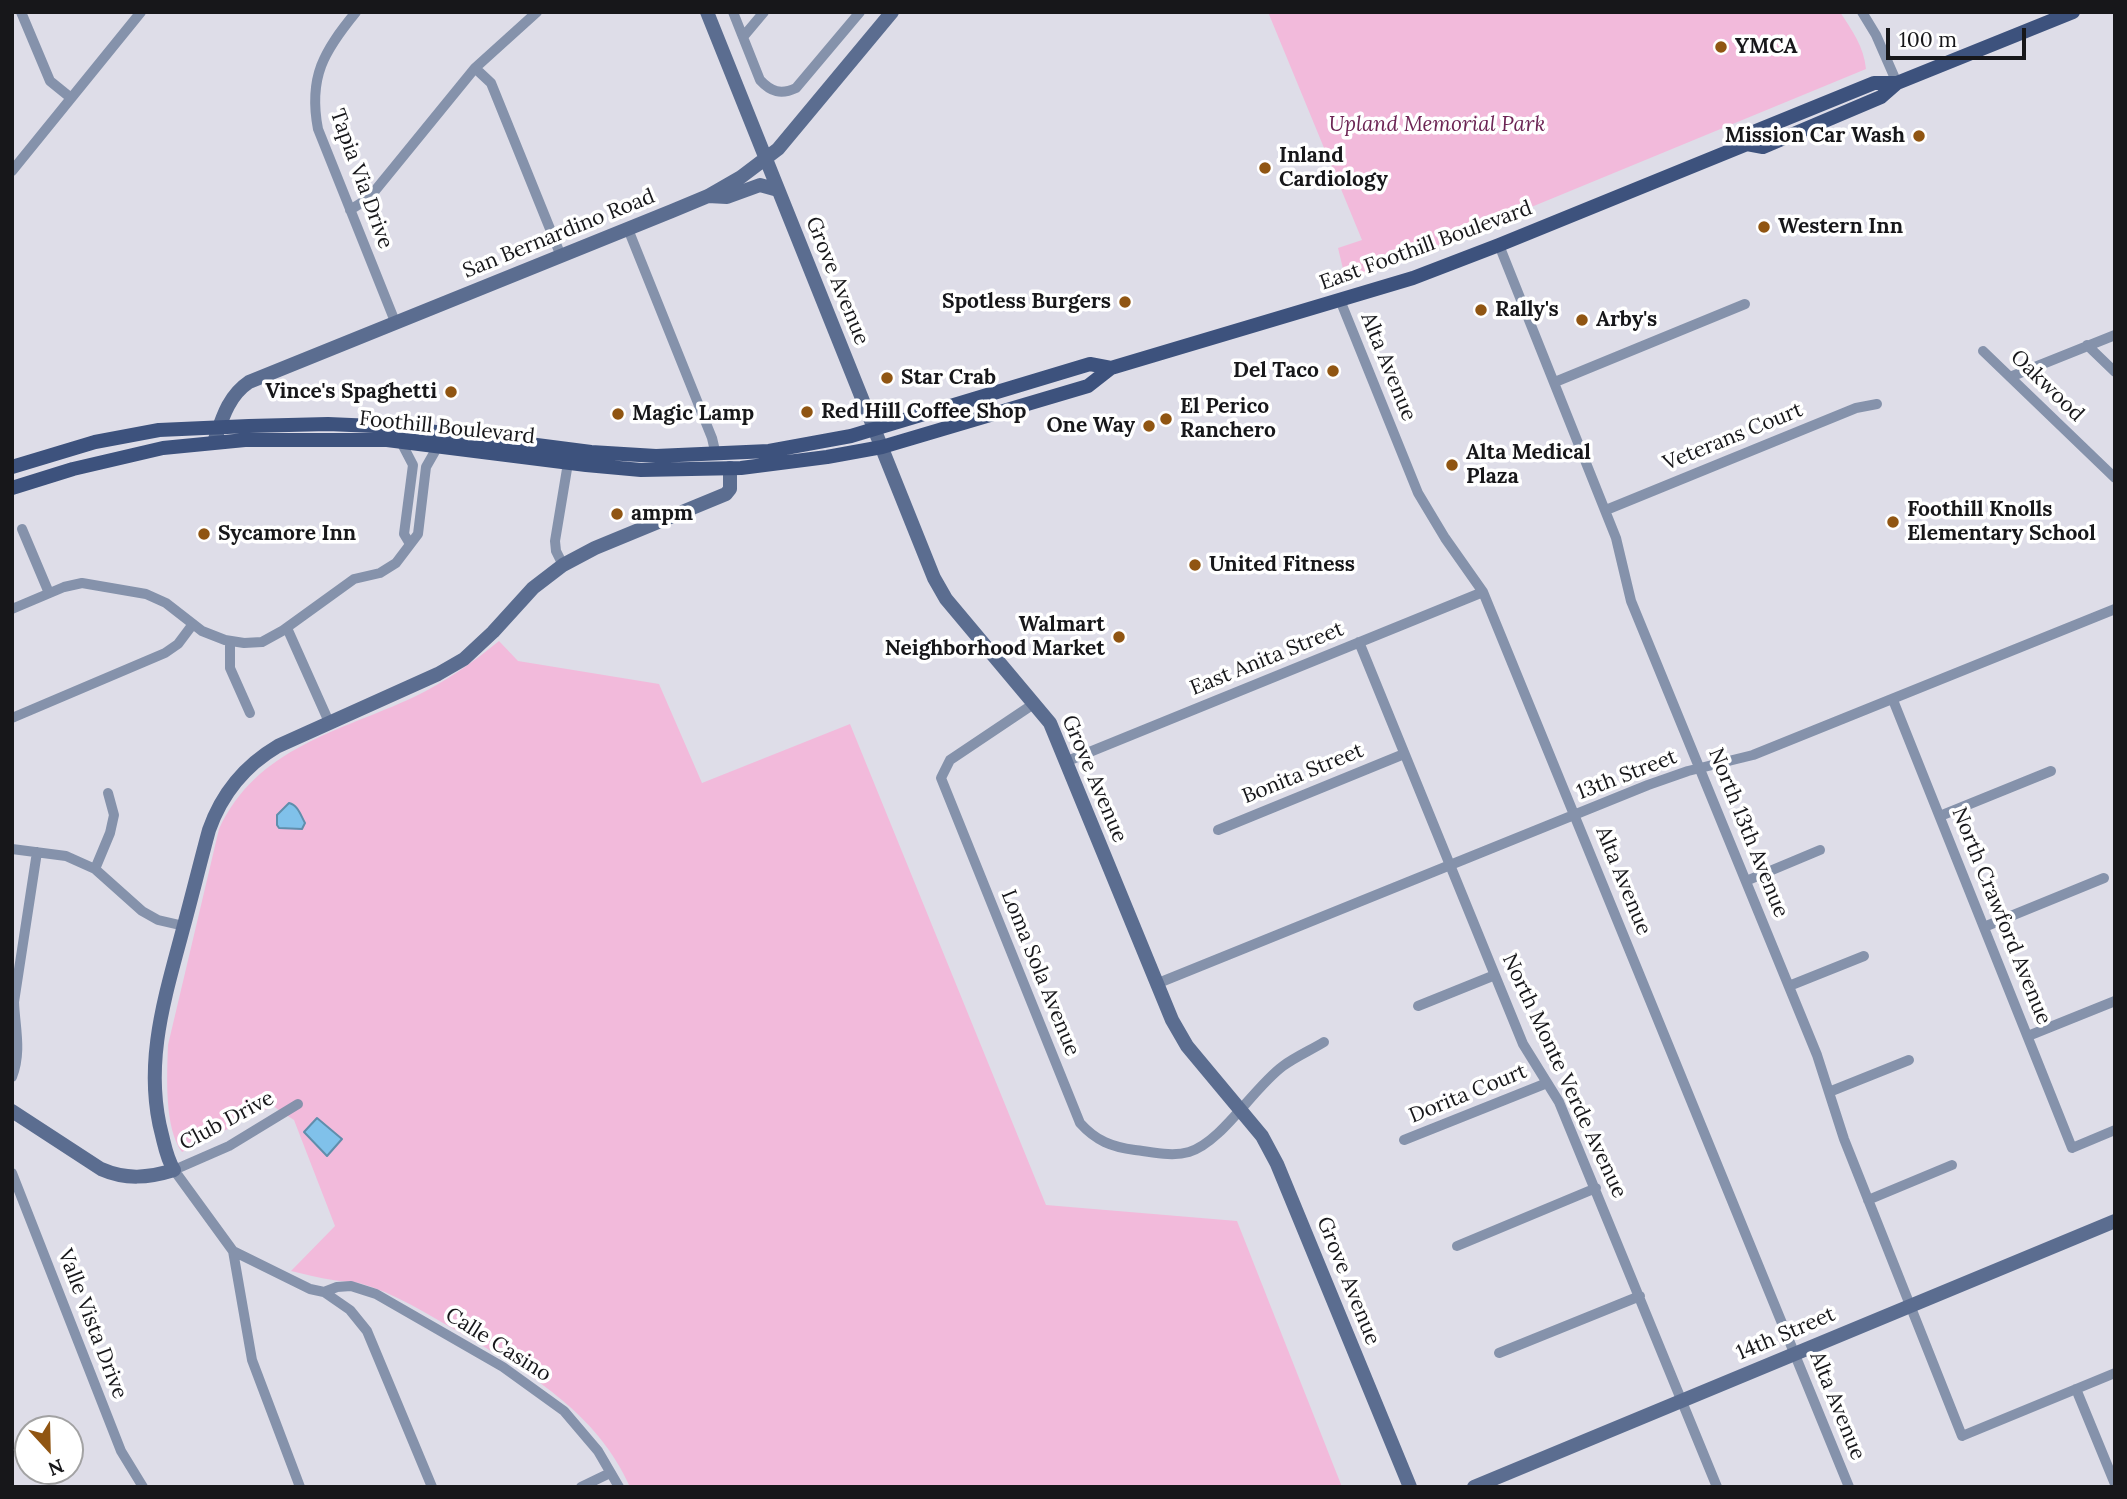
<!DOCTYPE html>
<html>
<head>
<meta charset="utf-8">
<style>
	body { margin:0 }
	#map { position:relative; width:2127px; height:1499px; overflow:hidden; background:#dedde8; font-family:Lora,serif }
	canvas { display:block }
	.frame { position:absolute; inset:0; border:14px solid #17171a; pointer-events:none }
	.north { position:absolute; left:14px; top:1415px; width:70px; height:70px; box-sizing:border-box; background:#fff; border:2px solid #a2a2a3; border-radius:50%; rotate:158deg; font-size:19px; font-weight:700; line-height:28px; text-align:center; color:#17171a }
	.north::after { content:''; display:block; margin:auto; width:24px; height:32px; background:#905512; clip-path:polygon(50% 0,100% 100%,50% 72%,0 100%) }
	.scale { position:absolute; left:1886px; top:28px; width:140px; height:32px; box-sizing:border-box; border:4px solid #17171a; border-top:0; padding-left:9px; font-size:21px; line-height:24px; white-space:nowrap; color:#17171a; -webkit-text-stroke:5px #fff; paint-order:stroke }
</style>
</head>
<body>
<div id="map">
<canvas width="2127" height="1499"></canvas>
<div class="frame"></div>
<div class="north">N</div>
<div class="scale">100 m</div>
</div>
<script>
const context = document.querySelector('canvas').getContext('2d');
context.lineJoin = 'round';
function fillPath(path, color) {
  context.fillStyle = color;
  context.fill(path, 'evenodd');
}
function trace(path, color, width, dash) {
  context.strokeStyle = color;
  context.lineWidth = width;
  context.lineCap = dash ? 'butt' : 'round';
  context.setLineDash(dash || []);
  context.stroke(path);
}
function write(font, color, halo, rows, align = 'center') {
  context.font = font + ' Lora,serif';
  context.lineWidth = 7;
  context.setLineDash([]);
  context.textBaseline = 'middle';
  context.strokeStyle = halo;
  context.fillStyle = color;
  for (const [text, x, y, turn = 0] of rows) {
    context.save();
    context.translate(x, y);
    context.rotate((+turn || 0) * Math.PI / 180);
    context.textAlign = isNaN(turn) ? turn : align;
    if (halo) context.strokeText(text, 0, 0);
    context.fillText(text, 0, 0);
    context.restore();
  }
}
fillPath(new Path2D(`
	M 1268,12 L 1840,12 C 1852,30 1864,47 1866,69 L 1415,255 L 1363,275 L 1345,277 L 1338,248 L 1362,240 Z
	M 499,641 L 518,661 L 659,684 L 702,783 L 850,724 L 1046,1205 L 1237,1221 L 1342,1487 L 630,1487 C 597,1412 527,1372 459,1332 C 427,1314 395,1293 359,1283 C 351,1281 341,1282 333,1280 C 319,1278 305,1274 291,1271 L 335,1226 L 294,1120 L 273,1106 L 182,1152 C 164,1128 167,1075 168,1045 L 219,829 C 257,747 339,732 414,697 C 445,682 472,663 499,641 Z`), '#f2badb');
const water = new Path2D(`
	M 289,803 C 298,805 301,816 305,823 L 302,829 L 279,828 L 277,825 L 277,815 Z
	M 317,1118 L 342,1139 L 327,1156 L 304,1132 Z`);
fillPath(water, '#80c1ea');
trace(water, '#608eac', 2);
trace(new Path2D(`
	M 21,12 L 50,81 L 71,98
	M 356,12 C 324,51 308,77 318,129 L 396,324
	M 733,12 L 760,80 C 771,92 781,95 796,88 L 860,12
	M 1862,12 L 1876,35 L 1897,83
	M 743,37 L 764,12
	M 475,68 L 491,83 L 561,256
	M 12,171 L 141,12
	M 350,210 L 369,198 L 475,68 L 537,12
	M 628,229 L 712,438 L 716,455
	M 1499,245 L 1616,538 L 1631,601 L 1817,1055 L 1844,1139 L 1962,1436 L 2115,1373
	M 1340,300 L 1418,493 L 1445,538 L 1483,592 L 1849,1487
	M 2087,345 L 2115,372
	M 1983,351 L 2115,478
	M 2010,377 L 2115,335
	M 1555,382 L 1745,304
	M 401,442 L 413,465 L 404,534 L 410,544
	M 1606,510 L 1856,408 L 1877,404
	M 22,529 L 49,593
	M 563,565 L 556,551 L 555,541 L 569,457
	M 12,609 L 64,587 L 82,583 L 146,594 L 166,603 L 202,631 L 225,640 L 244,643 L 262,642 L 282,631 L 354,579 L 380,573 L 396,563 L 418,534 L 426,467 L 438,446
	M 287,628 L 329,722
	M 230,641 L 230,668 L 250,713
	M 1359,642 L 1523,1044 L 1559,1102 L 1717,1487
	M 1893,700 L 2072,1148 L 2115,1130
	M 1035,703 L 950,760 L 941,778 L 1080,1123 C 1096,1141 1112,1147 1135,1150 C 1152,1152 1172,1157 1189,1152 C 1222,1142 1253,1088 1283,1066 C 1295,1057 1311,1050 1324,1042
	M 12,718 L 165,653 L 178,644 L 193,624
	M 1065,762 L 1483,592
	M 1940,816 L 2051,771
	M 1218,830 L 1404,754
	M 12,849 L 66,856 L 95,869 L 142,911 L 158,920 L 184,926
	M 95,869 L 110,833 L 114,815 L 108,793
	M 1746,881 L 1820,850
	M 1984,927 L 2104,878
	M 1156,984 L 1648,785 L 1688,771 L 1753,755 L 2115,609
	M 1789,986 L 1864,956
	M 1418,1006 L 1495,975
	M 2028,1036 L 2115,1001
	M 12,1077 C 22,1051 15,1028 14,1002 L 37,852
	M 1829,1092 L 1909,1060
	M 298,1104 L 229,1146 L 174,1170 L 233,1251 L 252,1360 L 300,1487
	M 1404,1140 L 1547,1083
	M 12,1173 L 121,1451 L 143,1487
	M 1868,1200 L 1952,1165
	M 1457,1246 L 1596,1188
	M 233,1251 L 310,1289 L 324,1292 L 350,1310 L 367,1331 L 432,1487
	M 324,1292 L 337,1287 L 351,1286 L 376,1294 L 503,1367 L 564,1411 L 598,1451 L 619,1487
	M 1499,1353 L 1640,1296
	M 2076,1389 L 2115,1484
	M 581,1487 L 610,1473`), '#8592ab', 10);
trace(new Path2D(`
	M 707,12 L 934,578 L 946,599 L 1050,723 L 1172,1020 L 1187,1046 L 1262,1136 L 1277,1164 L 1410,1487
	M 708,196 L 727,197 L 760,185 L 778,190
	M 214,442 C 222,419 228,396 249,382 L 672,211 L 708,196 L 741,177 L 778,149 L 892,12
	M 12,1111 L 101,1169 C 126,1180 148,1178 174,1170 C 167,1159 165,1147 162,1135 C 143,1064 165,997 183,929 C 192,896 200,863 209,830 C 222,793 244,766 278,746 L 438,674 L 464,659 L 493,632 L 533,588 L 563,565 L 595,548 L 726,494 L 730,489 L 730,468
	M 1474,1487 L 2115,1221`), '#5b6d90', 14);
trace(new Path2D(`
	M 1747,144 L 1763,147 L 1881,97 L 1897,83 L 2073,12
	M 12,467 L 95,442 L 159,430 L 249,426 L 328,424 L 397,427 L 591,452 L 656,456 L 769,451 L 851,436 L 1090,364 L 1111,368
	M 12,488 L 73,469 L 163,448 L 245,440 L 387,440 L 586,465 L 641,470 L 741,468 L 827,457 L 882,447 L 1088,386 L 1111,368 L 1413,278 L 1499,245 L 1747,144 L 1756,131 L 1874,83 L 1897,83`), '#3d527d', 14);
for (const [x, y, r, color] of [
	[1721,47,7,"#905512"],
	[1919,136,7,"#905512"],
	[1265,168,7,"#905512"],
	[1764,227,7,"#905512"],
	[1125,302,7,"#905512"],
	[1481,310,7,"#905512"],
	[1582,320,7,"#905512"],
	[1333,371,7,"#905512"],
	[887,378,7,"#905512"],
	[451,392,7,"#905512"],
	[807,412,7,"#905512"],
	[618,414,7,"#905512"],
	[1166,419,7,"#905512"],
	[1149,426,7,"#905512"],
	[1452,465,7,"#905512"],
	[617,514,7,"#905512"],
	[1893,522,7,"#905512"],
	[204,534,7,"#905512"],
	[1195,565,7,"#905512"],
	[1119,637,7,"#905512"]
]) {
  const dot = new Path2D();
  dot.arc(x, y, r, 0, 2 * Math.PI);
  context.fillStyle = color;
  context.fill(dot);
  trace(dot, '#fff', 2.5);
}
write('bold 21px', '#17171a', '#fff', [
	["YMCA",1735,47],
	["Mission Car Wash",1905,136,"right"],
	["Inland",1279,156],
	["Cardiology",1279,180],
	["Western Inn",1778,227],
	["Spotless Burgers",1111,302,"right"],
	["Rally's",1495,310],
	["Arby's",1596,320],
	["Del Taco",1319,371,"right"],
	["Star Crab",901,378],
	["Vince's Spaghetti",437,392,"right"],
	["El Perico",1180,407],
	["Ranchero",1180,431],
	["Red Hill Coffee Shop",821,412],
	["Magic Lamp",632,414],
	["One Way",1135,426,"right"],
	["Alta Medical",1466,453],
	["Plaza",1466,477],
	["Foothill Knolls",1907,510],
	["Elementary School",1907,534],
	["ampm",631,514],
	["Sycamore Inn",218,534],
	["United Fitness",1209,565],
	["Walmart",1105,625,"right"],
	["Neighborhood Market",1105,649,"right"]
], 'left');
write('italic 21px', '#6c2454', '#fff', [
	["Upland Memorial Park",1437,125]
]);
write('21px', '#17171a', '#fff', [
	["Tapia Via Drive",361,179,70],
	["San Bernardino Road",559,234,-22],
	["East Foothill Boulevard",1426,246,-20],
	["Grove Avenue",837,281,68],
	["Alta Avenue",1388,367,68],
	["Oakwood",2047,386,44],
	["Foothill Boulevard",447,428,6],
	["Veterans Court",1733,437,-22],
	["East Anita Street",1267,659,-22],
	["Bonita Street",1303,774,-22],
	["13th Street",1627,775,-21],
	["Grove Avenue",1094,779,67],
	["North 13th Avenue",1748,833,68],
	["Alta Avenue",1623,881,68],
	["North Crawford Avenue",2001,916,68],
	["Loma Sola Avenue",1040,973,68],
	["North Monte Verde Avenue",1564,1076,65],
	["Dorita Court",1468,1094,-22],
	["Club Drive",227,1121,-28],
	["Grove Avenue",1348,1281,68],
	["Valle Vista Drive",92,1324,69],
	["14th Street",1786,1334,-23],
	["Calle Casino",498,1345,32],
	["Alta Avenue",1837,1406,68]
]);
</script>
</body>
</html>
